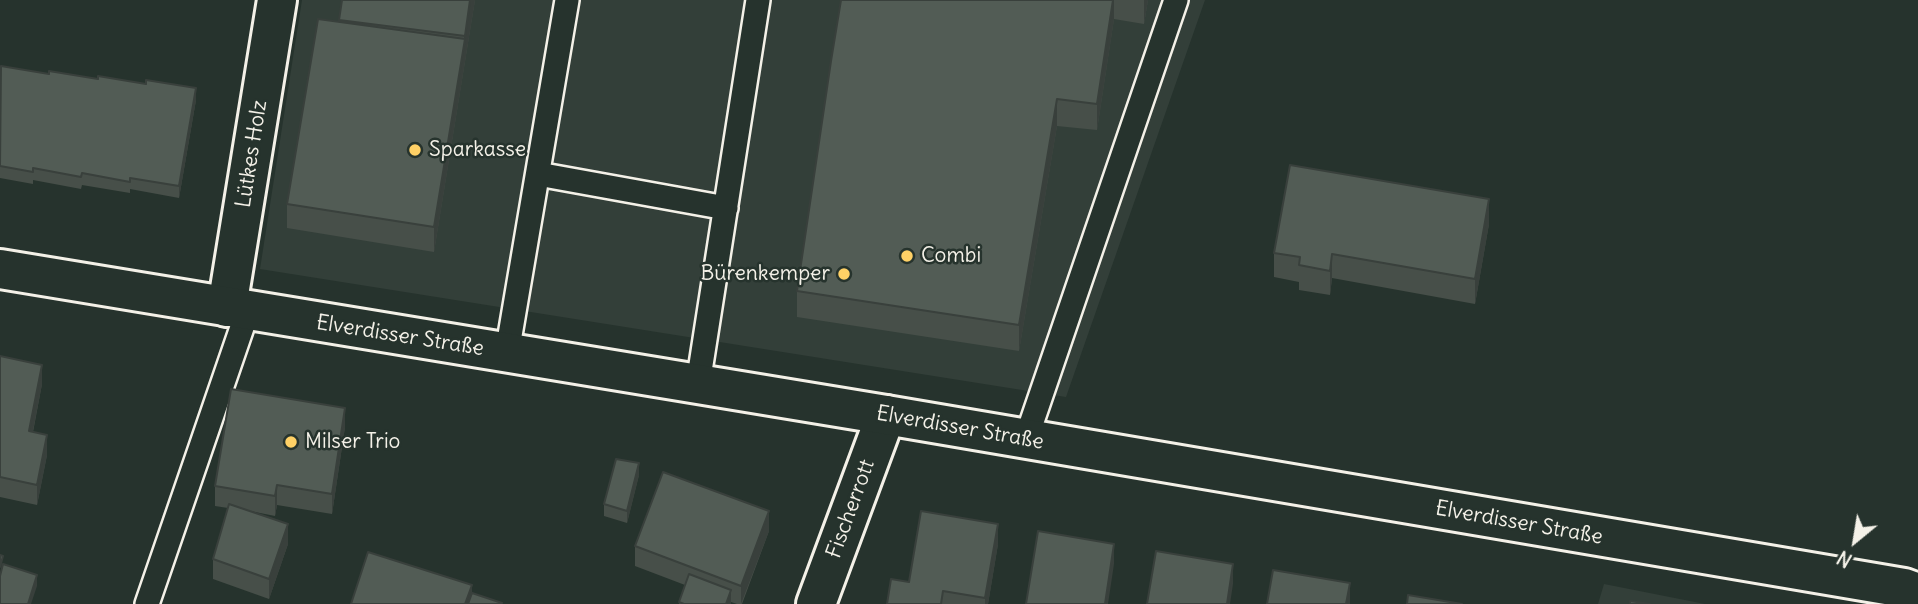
<!DOCTYPE html>
<html>
<head>
<meta charset="utf-8">
<style>
	body { margin:0 }
	#map { position:relative; width:1918px; height:604px; overflow:hidden; background:#26332d; font-family:Delius,sans-serif }
	canvas { display:block }
	.north { position:absolute; left:1820px; top:506px; width:70px; height:70px; -webkit-text-stroke:5px #26332d; paint-order:stroke; rotate:210deg; font-size:19px; font-weight:700; line-height:28px; text-align:center; color:#f4f1e8 }
	.north::after { content:''; display:block; margin:auto; width:24px; height:32px; background:#f4f1e8; clip-path:polygon(50% 0,100% 100%,50% 72%,0 100%) }
</style>
</head>
<body>
<div id="map">
<canvas width="1918" height="604"></canvas>
<div class="north">N</div>
</div>
<script>
const context = document.querySelector('canvas').getContext('2d');
context.lineJoin = 'round';
function fillPath(path, color) {
  context.fillStyle = color;
  context.fill(path, 'evenodd');
}
function trace(path, color, width, dash) {
  context.strokeStyle = color;
  context.lineWidth = width;
  context.lineCap = dash ? 'butt' : 'round';
  context.setLineDash(dash || []);
  context.stroke(path);
}
function write(font, color, halo, rows, align = 'center') {
  context.font = font + ' Delius,sans-serif';
  context.lineWidth = 5;
  context.setLineDash([]);
  context.textBaseline = 'middle';
  context.strokeStyle = halo;
  context.fillStyle = color;
  for (const [text, x, y, turn = 0] of rows) {
    context.save();
    context.translate(x, y);
    context.rotate((+turn || 0) * Math.PI / 180);
    context.textAlign = isNaN(turn) ? turn : align;
    if (halo) context.strokeText(text, 0, 0);
    context.fillText(text, 0, 0);
    context.restore();
  }
}
fillPath(new Path2D(`
	M 302,0 L 1205,0 L 1066,397 L 260,269 Z
	M 1604,584 L 1705,604 L 1598,604 Z`), '#333f39');
const service = new Path2D(`
	M 538,174 L 726,208
	M 507,353 L 567,0
	M 698,384 L 758,0
	M 1026,439 L 1176,0
	M 147,604 L 248,310`);
const minor = new Path2D(`
	M 227,307 L 277,0
	M 816,604 L 886,415`);
const tertiary = new Path2D(`
	M 0,269 L 886,415 L 1904,588 L 1918,593`);
trace(service, '#f4f1e8', 28);
trace(minor, '#f4f1e8', 44);
trace(tertiary, '#f4f1e8', 44);
trace(service, '#26332d', 23);
trace(minor, '#26332d', 38);
trace(tertiary, '#26332d', 38);
fillPath(new Path2D(`
	M 342,0 L 475,0 L 434,252 L 287,228 L 287,204 L 339,22 Z
	M 841,0 L 1148,0 L 1144,24 L 1114,19 L 1097,130 L 1057,126 L 1019,351 L 797,317 L 797,291 Z
	M 0,69 L 196,100 L 179,198 L 130,189 L 130,193 L 82,185 L 81,189 L 33,180 L 33,184 L 0,178 Z
	M 1489,224 L 1475,304 L 1332,278 L 1330,295 L 1299,290 L 1299,282 L 1274,277 L 1274,253 Z
	M 0,356 L 42,384 L 33,432 L 47,455 L 37,505 L 0,497 Z
	M 345,427 L 332,514 L 277,505 L 275,516 L 250,511 L 288,544 L 269,599 L 213,579 L 213,559 L 228,508 L 215,506 L 215,486 Z
	M 639,475 L 627,523 L 604,516 L 604,504 Z
	M 769,531 L 742,604 L 737,604 L 731,602 L 731,604 L 679,604 L 685,585 L 635,566 L 635,546 Z
	M 998,544 L 988,604 L 887,604 Z`), '#474f49');
fillPath(new Path2D(`
	M 470,0 L 475,0 L 434,252 L 434,227 Z
	M 1113,0 L 1114,0 L 1114,19 L 1097,130 L 1097,104 Z
	M 1144,0 L 1148,0 L 1144,24 Z
	M 196,88 L 196,100 L 179,198 L 179,186 Z
	M 1057,99 L 1057,126 L 1019,351 L 1019,325 Z
	M 1489,199 L 1489,224 L 1475,304 L 1475,279 Z
	M 1332,254 L 1332,278 L 1330,295 L 1330,271 Z
	M 42,365 L 42,384 L 29,451 L 29,431 Z
	M 345,408 L 345,427 L 332,514 L 332,494 Z
	M 47,435 L 47,455 L 37,505 L 37,485 Z
	M 639,463 L 639,475 L 627,523 L 627,511 Z
	M 277,485 L 277,505 L 275,516 L 275,496 Z
	M 769,511 L 769,531 L 741,604 L 741,586 Z
	M 288,524 L 288,544 L 269,599 L 269,579 Z
	M 998,524 L 998,544 L 988,604 L 985,604 L 985,598 Z
	M 1114,544 L 1114,564 L 1108,604 L 1105,604 Z
	M 1233,564 L 1233,584 L 1230,604 L 1227,604 Z
	M 37,575 L 37,586 L 31,604 L 28,604 Z
	M 1350,583 L 1350,604 L 1346,604 Z
	M 472,585 L 472,604 L 465,604 Z
	M 731,590 L 731,604 L 726,604 Z`), '#39403c');
const building = new Path2D(`
	M 342,0 L 470,0 L 465,36 L 339,20 Z
	M 841,0 L 1113,0 L 1097,104 L 1057,99 L 1019,325 L 797,291 L 831,61 Z
	M 318,19 L 465,39 L 434,227 L 287,204 Z
	M 1,66 L 49,74 L 49,71 L 98,79 L 98,76 L 146,84 L 146,80 L 196,88 L 179,186 L 130,178 L 130,182 L 82,173 L 81,177 L 33,168 L 33,172 L 0,166 Z
	M 1290,165 L 1489,199 L 1475,279 L 1332,254 L 1330,271 L 1299,265 L 1300,257 L 1274,253 Z
	M 0,356 L 42,365 L 29,431 L 47,435 L 37,485 L 0,477 Z
	M 231,389 L 345,408 L 332,494 L 277,485 L 275,496 L 215,486 Z
	M 616,459 L 639,463 L 627,511 L 604,504 Z
	M 663,472 L 769,511 L 741,586 L 635,546 Z
	M 229,504 L 288,524 L 269,579 L 213,559 Z
	M 921,511 L 998,524 L 985,598 L 943,591 L 941,604 L 887,604 L 891,579 L 909,582 Z
	M 1038,531 L 1114,544 L 1105,604 L 1026,604 Z
	M 1156,551 L 1233,564 L 1227,604 L 1147,604 Z
	M 368,552 L 472,585 L 465,604 L 351,604 Z
	M 0,555 L 3,556 L 0,567 Z
	M 3,564 L 37,575 L 28,604 L 0,604 L 0,576 Z
	M 1273,570 L 1350,583 L 1346,604 L 1267,604 Z
	M 689,574 L 731,590 L 726,604 L 684,604 L 679,602 Z
	M 472,593 L 502,603 L 501,604 L 468,604 Z
	M 1408,595 L 1462,604 L 1407,604 Z
	M 1630,601 L 1650,604 L 1630,604 Z`);
fillPath(building, '#525c55');
trace(building, '#39403c', 2);
for (const [x, y, r, color] of [
	[415,150,7,"#ffd166"],
	[907,256,7,"#ffd166"],
	[844,274,7,"#ffd166"],
	[291,442,7,"#ffd166"]
]) {
  const dot = new Path2D();
  dot.arc(x, y, r, 0, 2 * Math.PI);
  context.fillStyle = color;
  context.fill(dot);
  trace(dot, '#26332d', 2.5);
}
write('21px', '#f4f1e8', '#26332d', [
	["Sparkasse",429,150],
	["Combi",921,256],
	["Bürenkemper",830,274,"right"],
	["Milser Trio",305,442]
], 'left');
write('21px', '#f4f1e8', '#26332d', [
	["Lütkes Holz",252,154,-81],
	["Elverdisser Straße",400,336,9],
	["Elverdisser Straße",960,428,10],
	["Fischerrott",851,509,-70],
	["Elverdisser Straße",1519,523,10]
]);
</script>
</body>
</html>
